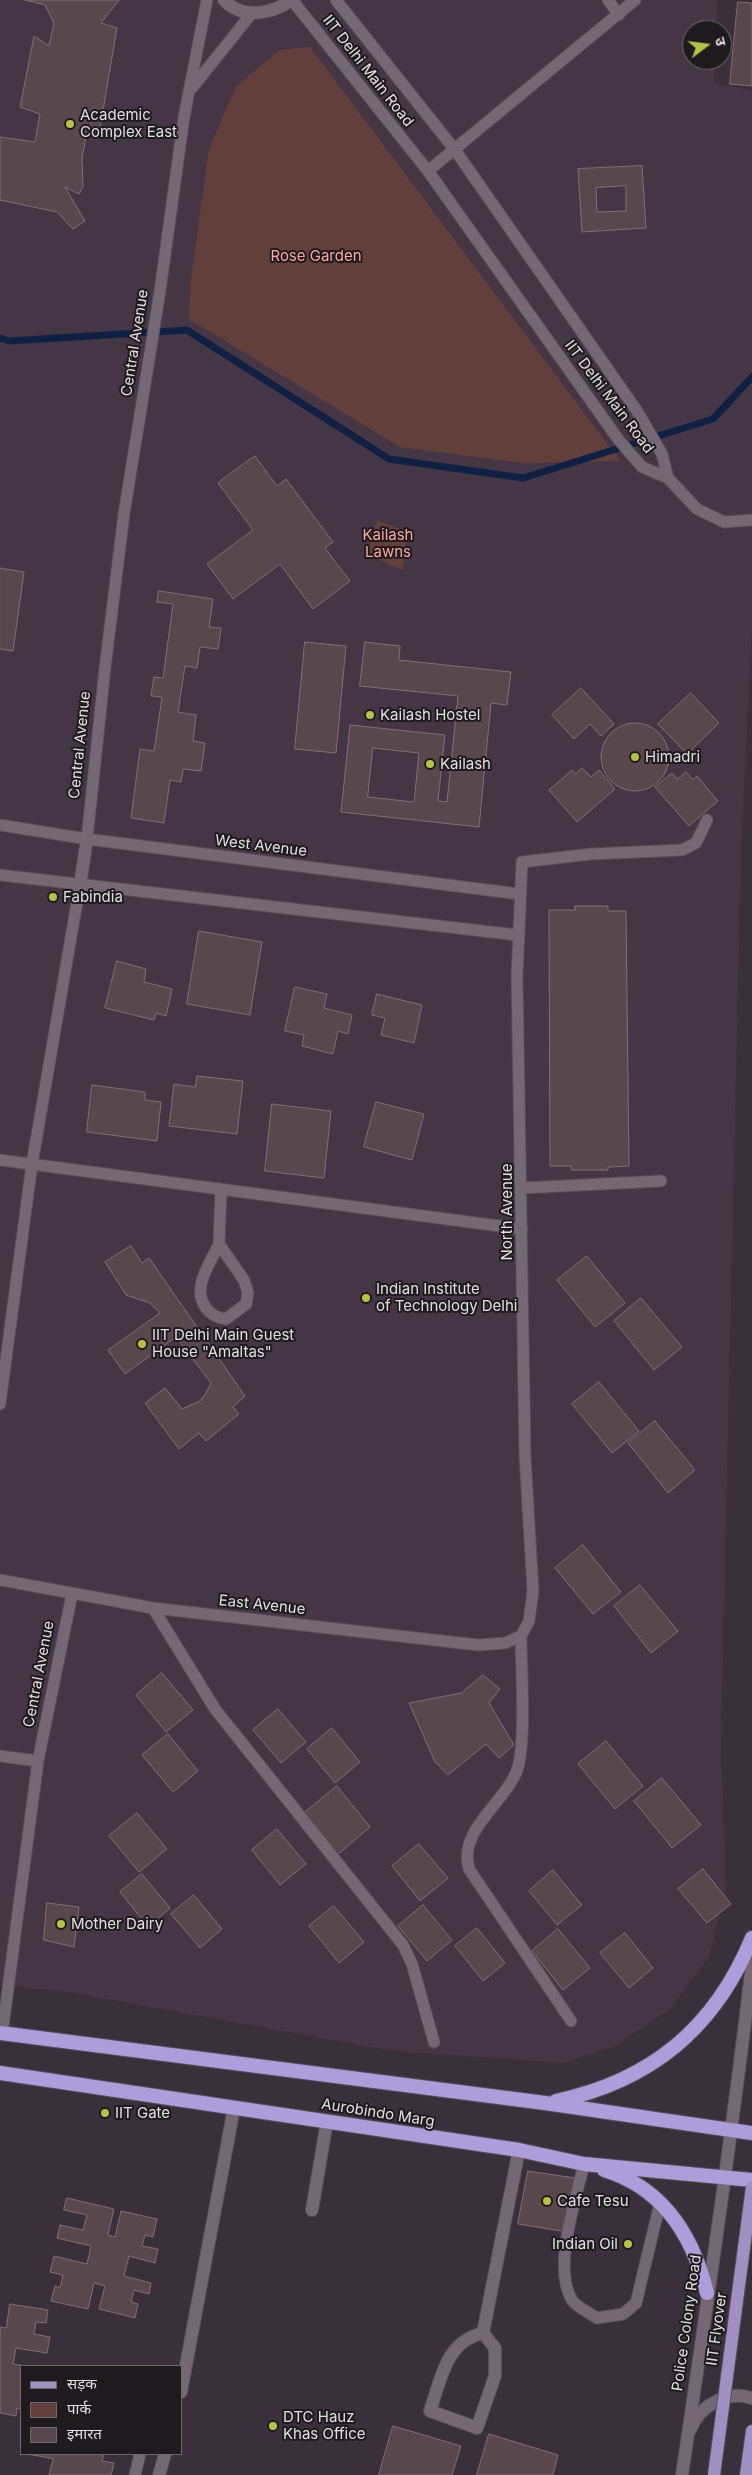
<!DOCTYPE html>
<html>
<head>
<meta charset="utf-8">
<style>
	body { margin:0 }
	#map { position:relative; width:752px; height:2475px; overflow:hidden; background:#3a303b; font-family:Inter,"Noto Sans Devanagari",sans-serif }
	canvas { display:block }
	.legend { position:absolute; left:20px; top:2365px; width:162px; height:90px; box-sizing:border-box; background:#1e1a1e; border:1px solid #6d686d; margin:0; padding:6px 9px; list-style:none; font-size:15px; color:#e3dde4 }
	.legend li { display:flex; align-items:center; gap:10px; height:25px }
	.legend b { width:25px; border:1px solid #6d686d }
	.north { position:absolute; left:682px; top:20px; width:50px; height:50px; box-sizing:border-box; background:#1e1a1e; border:1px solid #6d686d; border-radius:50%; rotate:75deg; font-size:14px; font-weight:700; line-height:20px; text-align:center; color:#e3dde4 }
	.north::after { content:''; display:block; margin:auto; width:18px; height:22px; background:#b6c148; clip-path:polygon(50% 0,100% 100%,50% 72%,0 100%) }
</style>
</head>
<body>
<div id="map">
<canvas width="752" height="2475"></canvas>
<ul class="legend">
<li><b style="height:6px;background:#9f90c1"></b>सड़क</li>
<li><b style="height:14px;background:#633f3c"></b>पार्क</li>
<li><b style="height:14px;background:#58484d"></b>इमारत</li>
</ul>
<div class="north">उ</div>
</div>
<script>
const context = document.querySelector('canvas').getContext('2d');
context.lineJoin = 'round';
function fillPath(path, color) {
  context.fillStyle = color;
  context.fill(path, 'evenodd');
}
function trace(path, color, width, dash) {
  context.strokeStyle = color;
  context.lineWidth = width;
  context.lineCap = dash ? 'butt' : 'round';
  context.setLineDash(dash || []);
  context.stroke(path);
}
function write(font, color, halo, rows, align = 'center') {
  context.font = font + ' Inter,sans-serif';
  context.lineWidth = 4;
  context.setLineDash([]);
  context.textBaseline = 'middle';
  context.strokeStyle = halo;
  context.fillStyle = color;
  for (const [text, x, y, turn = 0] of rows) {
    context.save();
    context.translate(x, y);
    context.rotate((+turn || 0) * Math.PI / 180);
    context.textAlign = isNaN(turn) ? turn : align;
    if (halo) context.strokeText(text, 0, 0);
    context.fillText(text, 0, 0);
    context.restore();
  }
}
fillPath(new Path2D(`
	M 0,0 L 717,0 L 716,30 L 692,30 L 692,60 L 715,60 L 714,83 L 752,91 L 752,631 L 741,853 L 721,1743 L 726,1889 L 709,1957 L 669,2010 L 615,2046 L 563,2063 L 393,2051 L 68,1992 L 0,1985 Z`), '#453646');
fillPath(new Path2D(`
	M 310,47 L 620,461 L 523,463 L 400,447 L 189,319 L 191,279 L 209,149 L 236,86 L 280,50 Z
	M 377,520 L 407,532 L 403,570 L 366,554 Z`), '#633f3c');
trace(new Path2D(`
	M 0,338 L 9,341 L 187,330 L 389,459 L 523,478 L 713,419 L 752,377`), '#102044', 7);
const building = new Path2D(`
	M 25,0 L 119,0 L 101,23 L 117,28 L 99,134 L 86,137 L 82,158 L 83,187 L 79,194 L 65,187 L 85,221 L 73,229 L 57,212 L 0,200 L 0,137 L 35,142 L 40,114 L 20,107 L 34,36 L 49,46 L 54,23 L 45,5 Z
	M 738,2 L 752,3 L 752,86 L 730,84 Z
	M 642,166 L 646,228 L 582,232 L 578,169 ZM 626,186 L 626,211 L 597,212 L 596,188 Z
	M 255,456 L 277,486 L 286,479 L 333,542 L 325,548 L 350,581 L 313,609 L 280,564 L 233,599 L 207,564 L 253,530 L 218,483 Z
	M 0,568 L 24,572 L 13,651 L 0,649 Z
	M 159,591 L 213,599 L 209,627 L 221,628 L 218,649 L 200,647 L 197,668 L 185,666 L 178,712 L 196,715 L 193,741 L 205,743 L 201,771 L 183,769 L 181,782 L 170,780 L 164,823 L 131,818 L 140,749 L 154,751 L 162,697 L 151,696 L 154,677 L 163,678 L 173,604 L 157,602 Z
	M 305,642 L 346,646 L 336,753 L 295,749 Z
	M 365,642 L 400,646 L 399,660 L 511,672 L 507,705 L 491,703 L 479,827 L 341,812 L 350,725 L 445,735 L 438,801 L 447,802 L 458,696 L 360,686 ZM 373,748 L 419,753 L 414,802 L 368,797 Z
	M 581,688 L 614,724 L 601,736 L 590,724 L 574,739 L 552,715 Z
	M 691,693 L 719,723 L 687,754 L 658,724 Z
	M601 757a34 34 0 1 1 68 0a34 34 0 1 1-68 0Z
	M 582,768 L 591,777 L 599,770 L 615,789 L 577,822 L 549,790 L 572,770 L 575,774 Z
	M 686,772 L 693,780 L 697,776 L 718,801 L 689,826 L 655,787 L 672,773 L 677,779 Z
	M 575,906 L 608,906 L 608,911 L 626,911 L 629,1166 L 608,1167 L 608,1170 L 571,1170 L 571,1166 L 550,1166 L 549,910 L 575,910 Z
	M 199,931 L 262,942 L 250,1015 L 187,1004 Z
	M 117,961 L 146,969 L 144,982 L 172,989 L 166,1016 L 156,1013 L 154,1020 L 105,1008 Z
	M 295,987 L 327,994 L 324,1008 L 352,1015 L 348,1034 L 338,1031 L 333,1054 L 302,1046 L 304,1035 L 285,1031 Z
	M 377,994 L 422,1005 L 414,1043 L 381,1035 L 385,1018 L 372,1015 Z
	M 197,1076 L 243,1081 L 237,1134 L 169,1126 L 174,1084 L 195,1087 Z
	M 92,1085 L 145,1092 L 145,1100 L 161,1102 L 157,1141 L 87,1132 Z
	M 376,1102 L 424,1114 L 412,1160 L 364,1147 Z
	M 272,1104 L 331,1111 L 324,1178 L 265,1171 Z
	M 131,1246 L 142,1263 L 149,1258 L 245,1396 L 233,1407 L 239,1414 L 206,1441 L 199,1433 L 179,1449 L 145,1403 L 165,1388 L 182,1409 L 200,1401 L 206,1393 L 211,1383 L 176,1337 L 125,1374 L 108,1350 L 160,1313 L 150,1303 L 126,1295 L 105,1262 Z
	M 587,1256 L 625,1303 L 595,1327 L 557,1280 Z
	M 641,1298 L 682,1347 L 654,1370 L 614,1321 Z
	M 599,1382 L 639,1431 L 612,1453 L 572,1404 Z
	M 655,1421 L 695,1470 L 668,1493 L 628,1443 Z
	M 583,1545 L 621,1592 L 593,1614 L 555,1568 Z
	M 640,1585 L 678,1631 L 651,1653 L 614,1606 Z
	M 162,1673 L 193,1710 L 166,1732 L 136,1695 Z
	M 483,1675 L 500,1689 L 489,1703 L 514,1745 L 499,1758 L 486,1744 L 448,1775 L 435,1762 L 409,1703 L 461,1693 Z
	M 278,1709 L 306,1742 L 281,1763 L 253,1730 Z
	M 332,1728 L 360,1762 L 335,1783 L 307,1749 Z
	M 168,1734 L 198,1771 L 173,1792 L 142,1755 Z
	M 606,1741 L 643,1786 L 615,1809 L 578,1764 Z
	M 662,1778 L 701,1825 L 672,1848 L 634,1801 Z
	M 337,1786 L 370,1827 L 336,1856 L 303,1814 Z
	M 137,1813 L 167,1849 L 139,1872 L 109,1836 Z
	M 277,1829 L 306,1864 L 280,1885 L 252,1850 Z
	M 419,1844 L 448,1878 L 420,1901 L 392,1866 Z
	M 703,1869 L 731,1904 L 707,1923 L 678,1889 Z
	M 553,1870 L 582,1905 L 557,1925 L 529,1891 Z
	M 142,1874 L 170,1908 L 148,1927 L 120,1892 Z
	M 194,1895 L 222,1929 L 200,1948 L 171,1914 Z
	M 47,1903 L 79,1907 L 74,1947 L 44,1940 Z
	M 423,1905 L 452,1940 L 427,1961 L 398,1926 Z
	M 334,1906 L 364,1942 L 339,1963 L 309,1926 Z
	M 477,1928 L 505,1963 L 483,1981 L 455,1946 Z
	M 558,1929 L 590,1968 L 563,1990 L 532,1951 Z
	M 625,1933 L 653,1968 L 629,1988 L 600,1953 Z
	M 528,2171 L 575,2178 L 567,2232 L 518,2224 Z
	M 67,2198 L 114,2209 L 108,2235 L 115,2237 L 121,2211 L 157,2219 L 153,2237 L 145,2235 L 142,2246 L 158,2249 L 155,2263 L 129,2256 L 124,2276 L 151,2283 L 149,2294 L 134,2290 L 131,2302 L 138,2304 L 135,2318 L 99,2309 L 105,2286 L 94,2283 L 88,2309 L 51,2301 L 55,2286 L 60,2288 L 63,2275 L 50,2272 L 54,2256 L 87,2264 L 91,2246 L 57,2238 L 60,2225 L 83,2230 L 87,2215 L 64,2210 Z
	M 10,2304 L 48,2310 L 46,2323 L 36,2322 L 34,2334 L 50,2337 L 47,2353 L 16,2348 L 13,2364 L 26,2366 L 21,2366 L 21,2409 L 17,2408 L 16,2416 L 0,2413 L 0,2327 L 6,2328 Z
	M 393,2426 L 461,2446 L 452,2475 L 379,2475 Z
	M 489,2434 L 558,2455 L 553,2475 L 477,2475 Z
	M 27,2454 L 104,2454 L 102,2461 L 114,2463 L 111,2475 L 49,2475 L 53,2459 Z`);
fillPath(building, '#58484d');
trace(building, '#806e75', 1);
const service = new Path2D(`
	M 292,0 L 428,171 L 618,439 L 642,467 L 668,478 L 697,509 L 724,522 L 752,520
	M 336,0 L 455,150 L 637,411 L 662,454 L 668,478
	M 608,0 L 619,15
	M 192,88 L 252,13
	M 428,171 L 635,0
	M 0,825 L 87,839 L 519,894
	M 87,839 L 105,668 L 124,514 L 160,291 L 184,117 L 207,0
	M 0,875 L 517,935
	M 0,1160 L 522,1229
	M 522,1188 L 661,1181
	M 219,1244 C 210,1264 191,1288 206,1308 C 211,1315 217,1318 226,1319 L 246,1304 L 248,1293 L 244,1280 L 219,1244 L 221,1189
	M 0,1404 L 32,1164 L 80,885
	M 0,1580 L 153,1608 L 478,1645 L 505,1643 L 521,1636
	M 153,1608 L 215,1709 L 403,1945 L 412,1964 L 434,2042
	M 0,1756 L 38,1761
	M 571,2021 L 469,1869 C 458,1831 502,1805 516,1773 C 527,1747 521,1669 521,1636 L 529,1621 L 533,1591 L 525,1456 L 517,976 L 522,862 L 591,854 L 682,850 L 696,843 L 707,820
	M 2,2034 L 38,1761 L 72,1594
	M 584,2164 C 576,2199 552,2268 572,2300 C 576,2307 590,2313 597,2318 L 623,2314 L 636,2303 L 660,2203
	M 135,2475 L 140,2454`);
const minor = new Path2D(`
	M 224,0 C 243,20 271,14 292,0
	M 80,885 L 87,839
	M 312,2210 L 327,2121
	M 483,2333 C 446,2341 441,2379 430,2411 L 477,2428 L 495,2376 L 495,2348 L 483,2333 L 519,2150
	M 181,2392 L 234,2108
	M 159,2475 L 165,2454`);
const tertiary = new Path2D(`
	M 690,2430 C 699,2406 727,2390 752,2398
	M 682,2475 C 707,2305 732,2135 752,1964`);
const primary = new Path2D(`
	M 746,2475 L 752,2431`);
const trunk = new Path2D(`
	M 0,2033 L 545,2103 L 752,2133
	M 0,2073 L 519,2150 L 584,2164 L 752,2180
	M 556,2101 C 651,2081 715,2028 752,1938
	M 604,2170 C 664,2188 693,2236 707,2293`);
trace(service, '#574f58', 13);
trace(minor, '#574f58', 14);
trace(tertiary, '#574f58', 14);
trace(primary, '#574f58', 14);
trace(trunk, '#574f58', 16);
trace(service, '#746875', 11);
trace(minor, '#746875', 12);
trace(tertiary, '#746875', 12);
trace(primary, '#9f90c1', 12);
trace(trunk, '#ad9dda', 14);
const primaryBridge = new Path2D(`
	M 714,2475 L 752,2187`);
trace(primaryBridge, '#574f58', 14, []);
trace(primaryBridge, '#9f90c1', 12);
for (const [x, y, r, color] of [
	[70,124,5,"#b6c148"],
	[370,715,5,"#b6c148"],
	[635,757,5,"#b6c148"],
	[430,764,5,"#b6c148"],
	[53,897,5,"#b6c148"],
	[366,1298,5,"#b6c148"],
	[142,1344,5,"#b6c148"],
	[61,1924,5,"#b6c148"],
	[105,2113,5,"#b6c148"],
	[547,2201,5,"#b6c148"],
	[628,2244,5,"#b6c148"],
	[273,2426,5,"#b6c148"]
]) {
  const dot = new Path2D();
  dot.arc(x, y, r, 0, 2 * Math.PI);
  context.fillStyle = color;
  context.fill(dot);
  trace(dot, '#1e1a1e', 2);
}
write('15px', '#e3dde4', '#1e1a1e', [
	["IIT Delhi Main Road",368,71,52],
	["Central Avenue",135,343,-81],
	["IIT Delhi Main Road",609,397,53],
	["Central Avenue",80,745,-84],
	["West Avenue",261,846,7],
	["North Avenue",507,1212,-90],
	["East Avenue",262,1605,6],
	["Central Avenue",39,1674,-79],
	["Aurobindo Marg",378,2113,9],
	["Police Colony Road",687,2323,-82],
	["IIT Flyover",717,2329,-82]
]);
write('15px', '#e3dde4', '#1e1a1e', [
	["Academic",80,115],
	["Complex East",80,132],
	["Kailash Hostel",380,715],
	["Himadri",645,757],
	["Kailash",440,764],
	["Fabindia",63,897],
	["Indian Institute",376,1289],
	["of Technology Delhi",376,1306],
	["IIT Delhi Main Guest",152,1335],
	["House \"Amaltas\"",152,1352],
	["Mother Dairy",71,1924],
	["IIT Gate",115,2113],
	["Cafe Tesu",557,2201],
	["Indian Oil",618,2244,"right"],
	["DTC Hauz",283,2417],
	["Khas Office",283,2434]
], 'left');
write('15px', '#fda7a1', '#1e1a1e', [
	["Rose Garden",316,256],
	["Kailash",388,535],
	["Lawns",388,552]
]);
</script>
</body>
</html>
